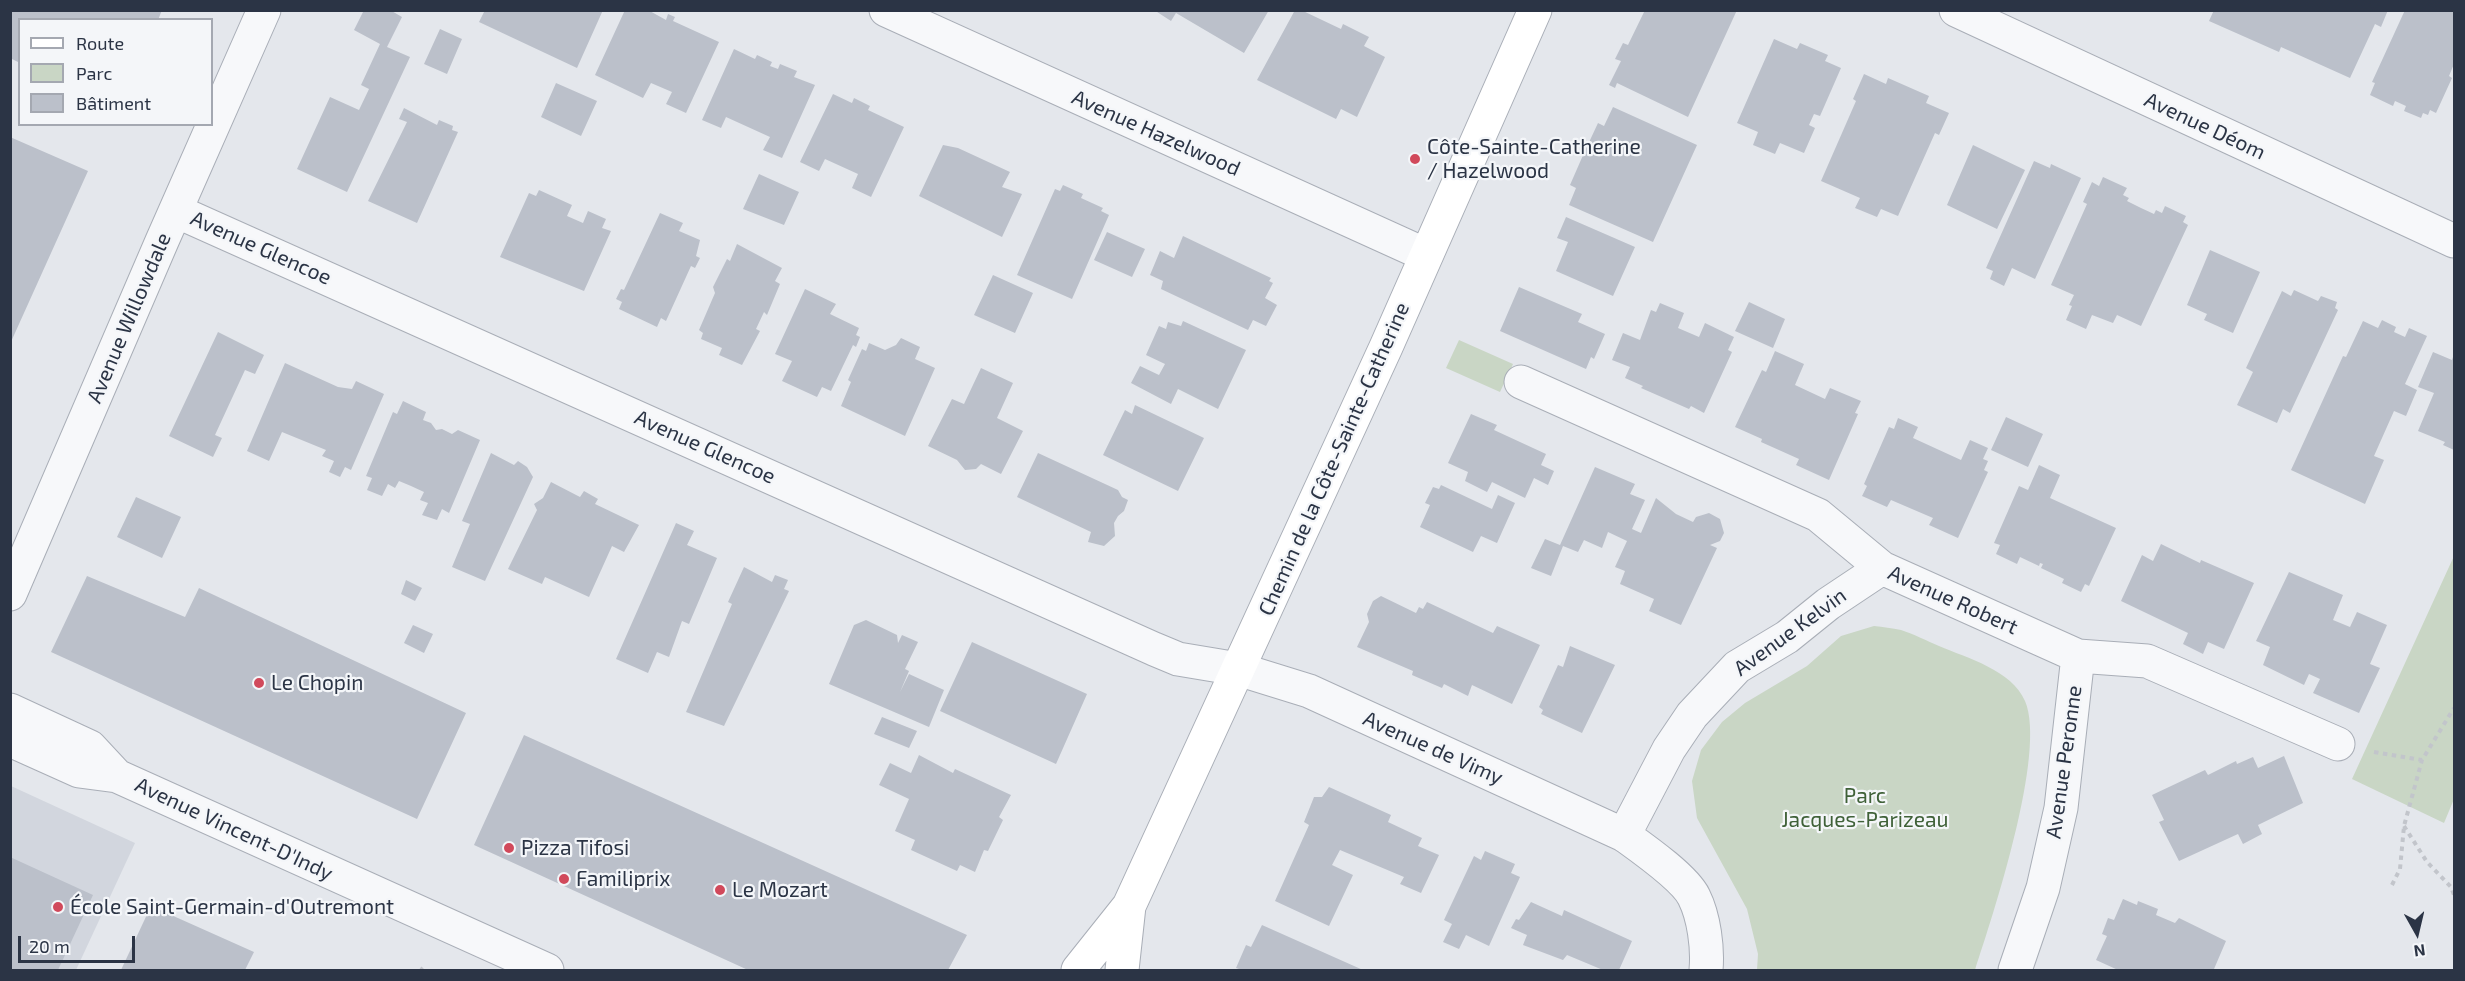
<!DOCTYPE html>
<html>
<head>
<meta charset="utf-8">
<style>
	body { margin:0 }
	#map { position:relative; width:2465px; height:981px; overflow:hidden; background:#e4e7ec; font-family:"Exo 2",sans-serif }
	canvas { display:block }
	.frame { position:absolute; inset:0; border:12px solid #2b3445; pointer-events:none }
	.legend { position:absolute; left:18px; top:18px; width:195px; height:108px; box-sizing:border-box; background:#f4f6f9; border:2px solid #a4a8b1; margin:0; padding:8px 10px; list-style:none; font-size:18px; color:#2b3445 }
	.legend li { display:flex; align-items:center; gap:12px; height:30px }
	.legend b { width:30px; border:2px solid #a4a8b1 }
	.north { position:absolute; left:2387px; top:903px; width:60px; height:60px; -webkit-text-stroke:4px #f4f6f9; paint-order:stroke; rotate:172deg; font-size:16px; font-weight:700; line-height:24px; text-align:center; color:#2b3445 }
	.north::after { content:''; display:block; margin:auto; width:21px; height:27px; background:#2b3445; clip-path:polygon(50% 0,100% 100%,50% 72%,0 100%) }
	.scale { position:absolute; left:18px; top:936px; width:117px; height:27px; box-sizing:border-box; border:3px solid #2b3445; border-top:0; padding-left:8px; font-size:18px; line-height:21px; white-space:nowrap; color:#2b3445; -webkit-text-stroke:4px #f4f6f9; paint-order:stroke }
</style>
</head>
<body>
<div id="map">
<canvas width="2465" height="981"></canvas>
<div class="frame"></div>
<ul class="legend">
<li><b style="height:8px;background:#fff"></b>Route</li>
<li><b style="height:16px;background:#c9d6c5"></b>Parc</li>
<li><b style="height:16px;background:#bbc0ca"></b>Bâtiment</li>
</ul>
<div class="north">N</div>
<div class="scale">20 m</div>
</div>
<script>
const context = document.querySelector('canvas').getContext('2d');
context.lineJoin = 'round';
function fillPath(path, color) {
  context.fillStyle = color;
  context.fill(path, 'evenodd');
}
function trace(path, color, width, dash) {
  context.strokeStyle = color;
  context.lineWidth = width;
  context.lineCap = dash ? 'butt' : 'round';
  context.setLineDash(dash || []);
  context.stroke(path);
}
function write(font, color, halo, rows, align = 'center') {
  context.font = font + ' "Exo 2",sans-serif';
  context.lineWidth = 4.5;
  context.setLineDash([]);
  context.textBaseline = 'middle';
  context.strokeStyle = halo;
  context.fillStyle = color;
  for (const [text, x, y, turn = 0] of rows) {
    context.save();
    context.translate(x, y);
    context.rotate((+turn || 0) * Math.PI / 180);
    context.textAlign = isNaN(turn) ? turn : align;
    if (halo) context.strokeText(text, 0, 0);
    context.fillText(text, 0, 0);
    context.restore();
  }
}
fillPath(new Path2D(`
	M 11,786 L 135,843 L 76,970 L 11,970 Z`), '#d2d6de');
fillPath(new Path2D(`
	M 1459,340 L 1513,364 L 1500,392 L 1446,368 Z
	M 2454,556 L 2454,799 L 2444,823 L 2352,779 Z
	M 1874,626 C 1883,627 1892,628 1901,630 C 1914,634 1927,641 1939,646 C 1967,658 2012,670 2025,701 C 2047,752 1993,915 1975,970 L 1757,970 L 1758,954 L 1747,909 L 1697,818 L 1692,781 L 1701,750 L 1722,722 L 1745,703 L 1807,666 L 1841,636 Z`), '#c9d6c5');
fillPath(new Path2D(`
	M 10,10 L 162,10 L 158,20 L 20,20 L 20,63 L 10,58 Z
	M 364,10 L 390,10 L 402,17 L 387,47 L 410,57 L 347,192 L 297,169 L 330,97 L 359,110 L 369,89 L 361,85 L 380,44 L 354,30 Z
	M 485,10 L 603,10 L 577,68 L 479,22 Z
	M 625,10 L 648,10 L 666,20 L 668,14 L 675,17 L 673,21 L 719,42 L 686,113 L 666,104 L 672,92 L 651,83 L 643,98 L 595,75 Z
	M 1154,10 L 1269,10 L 1244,53 L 1176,13 L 1171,21 Z
	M 1295,10 L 1301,10 L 1341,29 L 1343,24 L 1369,37 L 1364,46 L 1385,57 L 1357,117 L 1341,109 L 1336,119 L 1257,80 Z
	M 1645,10 L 1737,10 L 1688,117 L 1617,83 L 1615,88 L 1609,85 L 1621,61 L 1615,59 L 1623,43 L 1628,45 Z
	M 2214,10 L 2388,10 L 2381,27 L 2375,24 L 2350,78 L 2281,47 L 2279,52 L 2209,21 Z
	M 2405,10 L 2454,10 L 2454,64 L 2449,76 L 2452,78 L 2436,113 L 2430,110 L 2428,115 L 2423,113 L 2421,118 L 2404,111 L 2406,106 L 2395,101 L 2393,106 L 2370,95 L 2375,83 L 2372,82 Z
	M 440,29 L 462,39 L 447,74 L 424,64 Z
	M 1774,39 L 1797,49 L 1800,43 L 1828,55 L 1825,61 L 1841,68 L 1820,116 L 1814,114 L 1809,125 L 1815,128 L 1804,153 L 1780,143 L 1775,154 L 1753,145 L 1758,132 L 1737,123 Z
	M 734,49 L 755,59 L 757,55 L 772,62 L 770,66 L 778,69 L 780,64 L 797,71 L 794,77 L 815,85 L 782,158 L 763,150 L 770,137 L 726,117 L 721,128 L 702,120 Z
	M 1864,74 L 1886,84 L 1888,78 L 1929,96 L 1926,103 L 1949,113 L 1939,135 L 1935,133 L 1898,216 L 1881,209 L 1877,217 L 1855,208 L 1860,198 L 1821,181 L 1856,101 L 1853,99 Z
	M 556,83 L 597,101 L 581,136 L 541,117 Z
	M 833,94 L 852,103 L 854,98 L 870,106 L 868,110 L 904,127 L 871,197 L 852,188 L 858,174 L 825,159 L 819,171 L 800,162 Z
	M 1613,107 L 1697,145 L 1653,242 L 1569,205 L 1576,188 L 1570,185 L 1584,153 L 1598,123 L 1604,126 Z
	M 404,108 L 437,125 L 439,120 L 453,126 L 452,130 L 458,132 L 417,223 L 368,201 L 407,122 L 399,119 Z
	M 10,137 L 88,171 L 10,344 Z
	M 943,145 L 958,148 L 1010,172 L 1002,187 L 1022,194 L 1002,237 L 919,196 Z
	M 1973,145 L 2025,170 L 1997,229 L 1947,205 Z
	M 2034,161 L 2050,168 L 2051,164 L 2081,178 L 2035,279 L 2012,268 L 2004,286 L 1990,279 L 1993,271 L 1986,268 Z
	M 759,174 L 799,192 L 784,225 L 743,209 Z
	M 2103,177 L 2127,188 L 2123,195 L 2129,198 L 2127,201 L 2141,208 L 2154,214 L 2156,210 L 2162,213 L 2165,206 L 2186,216 L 2183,222 L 2188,225 L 2141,326 L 2117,315 L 2113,323 L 2092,315 L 2086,329 L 2066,320 L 2072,306 L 2069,305 L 2074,295 L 2051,285 L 2087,204 L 2083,202 L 2092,182 L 2099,186 Z
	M 1063,185 L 1083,194 L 1081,198 L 1103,208 L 1101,211 L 1109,215 L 1072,299 L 1017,275 L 1055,189 L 1060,191 Z
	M 539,190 L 572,205 L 567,216 L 583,223 L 588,211 L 606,219 L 602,228 L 611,231 L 584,291 L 500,257 L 529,193 L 536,196 Z
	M 660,213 L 683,223 L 679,231 L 700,240 L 696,256 L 700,258 L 695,268 L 691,266 L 666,321 L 661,318 L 657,327 L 619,309 L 622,302 L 616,299 L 621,289 L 624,290 Z
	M 1566,217 L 1635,247 L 1613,296 L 1556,271 L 1568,242 L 1557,238 Z
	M 1107,232 L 1145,249 L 1132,277 L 1094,260 Z
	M 1183,236 L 1271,278 L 1269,281 L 1273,283 L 1265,298 L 1277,305 L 1266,326 L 1253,320 L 1248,330 L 1161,289 L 1163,281 L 1150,275 L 1160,251 L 1174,258 Z
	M 737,244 L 782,268 L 775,281 L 780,284 L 767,315 L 764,312 L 756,329 L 760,331 L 742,365 L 719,355 L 722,348 L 701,339 L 703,333 L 699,330 L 715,293 L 713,287 L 727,259 L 730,261 Z
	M 2210,250 L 2260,272 L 2233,333 L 2204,320 L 2207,314 L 2187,305 Z
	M 993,275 L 1033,293 L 1015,333 L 974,315 Z
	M 1519,287 L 1582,314 L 1578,322 L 1605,334 L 1594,359 L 1591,357 L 1586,369 L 1500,331 Z
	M 805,289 L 836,304 L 830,314 L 859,328 L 856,335 L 860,337 L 856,347 L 853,345 L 831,391 L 822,387 L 817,397 L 782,381 L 792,361 L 775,354 Z
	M 2294,290 L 2318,301 L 2321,296 L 2337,302 L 2335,308 L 2338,310 L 2290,413 L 2283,409 L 2277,423 L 2237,405 L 2253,372 L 2246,368 L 2282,291 L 2291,296 Z
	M 1749,302 L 1785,319 L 1773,348 L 1735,331 Z
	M 1660,303 L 1684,313 L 1678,328 L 1699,337 L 1705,323 L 1734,337 L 1728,350 L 1732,352 L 1704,413 L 1691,406 L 1689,409 L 1641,388 L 1643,386 L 1625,378 L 1630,367 L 1612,360 L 1623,333 L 1640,340 L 1651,310 L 1656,312 Z
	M 2382,320 L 2396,327 L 2394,332 L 2405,337 L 2409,328 L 2427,336 L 2405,384 L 2417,390 L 2406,416 L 2394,411 L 2374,456 L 2384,460 L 2365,504 L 2291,470 L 2343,356 L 2346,357 L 2363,321 L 2378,328 Z
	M 1183,321 L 1246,350 L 1218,409 L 1178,389 L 1171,404 L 1131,383 L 1140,366 L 1159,375 L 1165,364 L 1146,355 L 1159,326 L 1166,329 L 1168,322 L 1181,326 Z
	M 218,332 L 264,355 L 255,374 L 245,370 L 215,435 L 222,438 L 213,457 L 169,436 Z
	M 901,338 L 920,347 L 915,359 L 935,368 L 905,436 L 841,406 L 851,382 L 848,380 L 862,349 L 866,351 L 869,343 L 885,350 L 896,345 Z
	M 1775,351 L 1804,364 L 1795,385 L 1825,399 L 1830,388 L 1861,401 L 1855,413 L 1858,414 L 1829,480 L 1796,465 L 1799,459 L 1761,442 L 1762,439 L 1735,427 L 1762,370 L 1766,372 Z
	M 2433,352 L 2452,360 L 2453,357 L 2454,358 L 2454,450 L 2443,445 L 2445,442 L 2418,431 L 2434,393 L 2418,387 Z
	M 285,363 L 338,387 L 352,389 L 356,381 L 384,394 L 351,470 L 345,467 L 340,477 L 329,472 L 334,461 L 322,456 L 326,450 L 282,432 L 269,461 L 247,451 Z
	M 981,368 L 1013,383 L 997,418 L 1023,431 L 1001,474 L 981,464 L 976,469 L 965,470 L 957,460 L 928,446 L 952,399 L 964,404 Z
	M 403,401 L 426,412 L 423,420 L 431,423 L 436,430 L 442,429 L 452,434 L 458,430 L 480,440 L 449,513 L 442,509 L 437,520 L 422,515 L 428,503 L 420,500 L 424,492 L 411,486 L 399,481 L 395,488 L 388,484 L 382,496 L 367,490 L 372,478 L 366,476 L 393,412 L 397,414 Z
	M 1135,405 L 1204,438 L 1178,491 L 1103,455 L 1125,410 L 1132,414 Z
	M 1471,414 L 1497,425 L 1494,430 L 1546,454 L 1541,465 L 1554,471 L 1548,485 L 1534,478 L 1525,498 L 1492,482 L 1487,492 L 1465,481 L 1468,472 L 1448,463 Z
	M 2006,417 L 2043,434 L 2028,467 L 1991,450 Z
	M 1898,418 L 1918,427 L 1913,438 L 1961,460 L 1970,440 L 1988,448 L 1983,459 L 1988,461 L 1984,470 L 1988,472 L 1958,538 L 1929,525 L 1933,518 L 1891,500 L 1887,507 L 1862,496 L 1867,486 L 1864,484 L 1889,427 L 1894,429 Z
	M 491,453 L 514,465 L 518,461 L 527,467 L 533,477 L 485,581 L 452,567 L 470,524 L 462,521 Z
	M 1038,453 L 1118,490 L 1122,497 L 1128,500 L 1124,511 L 1118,516 L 1114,523 L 1115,536 L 1104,546 L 1088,542 L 1091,532 L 1017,497 Z
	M 2039,465 L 2060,475 L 2050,498 L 2116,528 L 2089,586 L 2085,584 L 2081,592 L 2062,583 L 2064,579 L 2041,568 L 2043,564 L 2040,563 L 2039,566 L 2020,557 L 2017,564 L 1996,554 L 2000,545 L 1994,543 L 2019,486 L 2028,490 Z
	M 1595,467 L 1635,484 L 1630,494 L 1645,500 L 1632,529 L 1641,533 L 1656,498 L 1676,514 L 1693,522 L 1696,517 L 1709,513 L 1720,519 L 1724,533 L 1720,541 L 1710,545 L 1717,548 L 1681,625 L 1649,611 L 1654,599 L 1620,584 L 1625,571 L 1615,567 L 1627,541 L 1608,532 L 1602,548 L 1584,540 L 1578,552 L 1563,546 L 1551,576 L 1531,568 L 1545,539 L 1560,545 Z
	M 551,482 L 580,497 L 584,491 L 598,499 L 595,504 L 639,525 L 624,552 L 612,546 L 589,597 L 545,577 L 542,584 L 508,569 L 537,510 L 534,504 L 543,498 Z
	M 1441,485 L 1492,509 L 1498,495 L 1515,503 L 1497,543 L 1481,536 L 1473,552 L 1420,527 L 1430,505 L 1425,503 L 1433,487 L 1439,489 Z
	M 136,497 L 181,517 L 162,558 L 117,537 Z
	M 676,523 L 694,531 L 687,545 L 717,558 L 689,624 L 682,621 L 669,657 L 657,652 L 648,673 L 616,659 Z
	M 2161,544 L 2200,563 L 2201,560 L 2254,583 L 2224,649 L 2208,642 L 2203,654 L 2183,644 L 2188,633 L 2121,601 L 2142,555 L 2153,561 Z
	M 744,567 L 772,582 L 775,575 L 788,580 L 784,589 L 789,591 L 724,726 L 686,712 L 732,604 L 728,602 Z
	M 2289,572 L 2343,595 L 2333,620 L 2350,627 L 2357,612 L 2387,625 L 2370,664 L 2380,668 L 2359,713 L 2313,693 L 2320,679 L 2309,674 L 2304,685 L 2263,665 L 2270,647 L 2256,641 Z
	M 87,576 L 185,617 L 199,588 L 466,713 L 417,819 L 51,652 Z
	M 406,580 L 422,588 L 415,601 L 401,594 Z
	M 1381,596 L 1416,613 L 1419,607 L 1423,609 L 1427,602 L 1493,633 L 1497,626 L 1540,645 L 1512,704 L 1472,685 L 1468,696 L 1444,684 L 1442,688 L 1412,675 L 1413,671 L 1357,647 L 1369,622 L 1367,614 L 1373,601 Z
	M 866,620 L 897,635 L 898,643 L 902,635 L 918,642 L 905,669 L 909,671 L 900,692 L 909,674 L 944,690 L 929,727 L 829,684 L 854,625 Z
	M 413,625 L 433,634 L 424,653 L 404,643 Z
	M 972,642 L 1087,694 L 1056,764 L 940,711 Z
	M 1570,646 L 1615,665 L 1582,733 L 1541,714 L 1543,710 L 1539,707 L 1558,665 L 1563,667 Z
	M 882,717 L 917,731 L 909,748 L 874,734 Z
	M 524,735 L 967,935 L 948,970 L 748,970 L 474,845 Z
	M 919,755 L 953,773 L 955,769 L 1011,795 L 999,817 L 1003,820 L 988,851 L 984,850 L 975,872 L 960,865 L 957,871 L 911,850 L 915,840 L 895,831 L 909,799 L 879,785 L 890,763 L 911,773 Z
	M 2284,756 L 2303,803 L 2258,825 L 2262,834 L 2243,844 L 2238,834 L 2179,861 L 2159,822 L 2164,820 L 2152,795 L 2205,770 L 2208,775 L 2236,761 L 2237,764 L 2253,757 L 2258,768 Z
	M 1329,787 L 1391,815 L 1388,822 L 1422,838 L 1418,846 L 1439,855 L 1421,893 L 1400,884 L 1404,877 L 1340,850 L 1332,865 L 1353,875 L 1329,926 L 1275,901 L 1309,825 L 1304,822 L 1314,797 L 1322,797 Z
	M 1485,851 L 1515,864 L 1511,873 L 1520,877 L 1489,946 L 1466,935 L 1459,949 L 1443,942 L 1452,924 L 1444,920 L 1474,856 L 1481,860 Z
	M 10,857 L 93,895 L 58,970 L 10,970 Z
	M 2123,899 L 2137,905 L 2138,901 L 2158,909 L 2156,915 L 2175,923 L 2179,918 L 2226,941 L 2214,969 L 2218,970 L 2118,970 L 2096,960 L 2107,936 L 2102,934 L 2108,918 L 2114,920 Z
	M 1531,902 L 1562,916 L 1564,910 L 1632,941 L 1619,970 L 1603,970 L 1567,955 L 1563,960 L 1523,945 L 1527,935 L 1511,928 L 1516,919 L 1519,920 Z
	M 151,906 L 254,952 L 245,970 L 121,970 Z
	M 1262,925 L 1363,970 L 1242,970 L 1236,968 L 1246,945 L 1251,947 Z`), '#bbc0ca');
const minor = new Path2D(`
	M 886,10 L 1426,255
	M 1956,10 L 2454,241
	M 176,211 L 1154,649 L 1178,659 L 1238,669 L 1309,691 L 1624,835 C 1642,848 1685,878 1694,897 C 1704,917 1708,948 1706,970
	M 1521,382 L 1818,515 L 1882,568 L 2078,656 L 2147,661 L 2338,744
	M 10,594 L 162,241 L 264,10
	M 1624,835 L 1669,749 L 1692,715 L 1737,667 L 1787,637 L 1828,604 L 1882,568
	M 2015,970 L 2043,888 L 2061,808 L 2078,656`);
const tertiary = new Path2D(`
	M 10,710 L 90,747 L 117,776
	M 10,740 L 79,771 L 117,776 L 547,970`);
const secondary = new Path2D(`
	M 1078,970 L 1129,906 L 1386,347 L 1535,10
	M 1122,970 L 1129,906`);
trace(minor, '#a9aeb7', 35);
trace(tertiary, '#a9aeb7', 35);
trace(secondary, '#a9aeb7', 35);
trace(new Path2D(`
	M 2374,752 L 2422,760 L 2454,708
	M 2404,826 L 2427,862 L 2451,887 L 2454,895
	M 2392,885 L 2400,869 L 2404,826 L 2422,760
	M 421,970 L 423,968`), '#c2c5cb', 4, [4.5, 4.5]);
trace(minor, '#f7f8fa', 33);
trace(tertiary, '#f7f8fa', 33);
trace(secondary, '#fff', 33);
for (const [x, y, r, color] of [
	[1415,159,6,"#d1495b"],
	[259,683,6,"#d1495b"],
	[509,848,6,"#d1495b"],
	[564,879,6,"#d1495b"],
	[720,890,6,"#d1495b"],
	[58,907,6,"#d1495b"]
]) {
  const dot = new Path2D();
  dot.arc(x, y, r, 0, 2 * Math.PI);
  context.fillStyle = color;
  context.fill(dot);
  trace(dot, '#f4f6f9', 2);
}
write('21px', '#2b3445', '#f4f6f9', [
	["Avenue Déom",2205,126,25],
	["Avenue Hazelwood",1156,133,24],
	["Avenue Glencoe",261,248,24],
	["Avenue Willowdale",129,318,-67],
	["Avenue Glencoe",705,447,24],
	["Chemin de la Côte-Sainte-Catherine",1334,459,-66],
	["Avenue Robert",1953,600,24],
	["Avenue Kelvin",1790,632,-36],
	["Avenue de Vimy",1433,748,24],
	["Avenue Peronne",2064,762,-82],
	["Avenue Vincent-D'Indy",234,829,25]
]);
write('21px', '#2b3445', '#f4f6f9', [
	["Côte-Sainte-Catherine",1427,147],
	["/ Hazelwood",1427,171],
	["Le Chopin",271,683],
	["Pizza Tifosi",521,848],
	["Familiprix",576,879],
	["Le Mozart",732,890],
	["École Saint-Germain-d'Outremont",70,907]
], 'left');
write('21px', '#3f6138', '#f4f6f9', [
	["Parc",1865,796],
	["Jacques-Parizeau",1865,820]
]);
</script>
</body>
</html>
